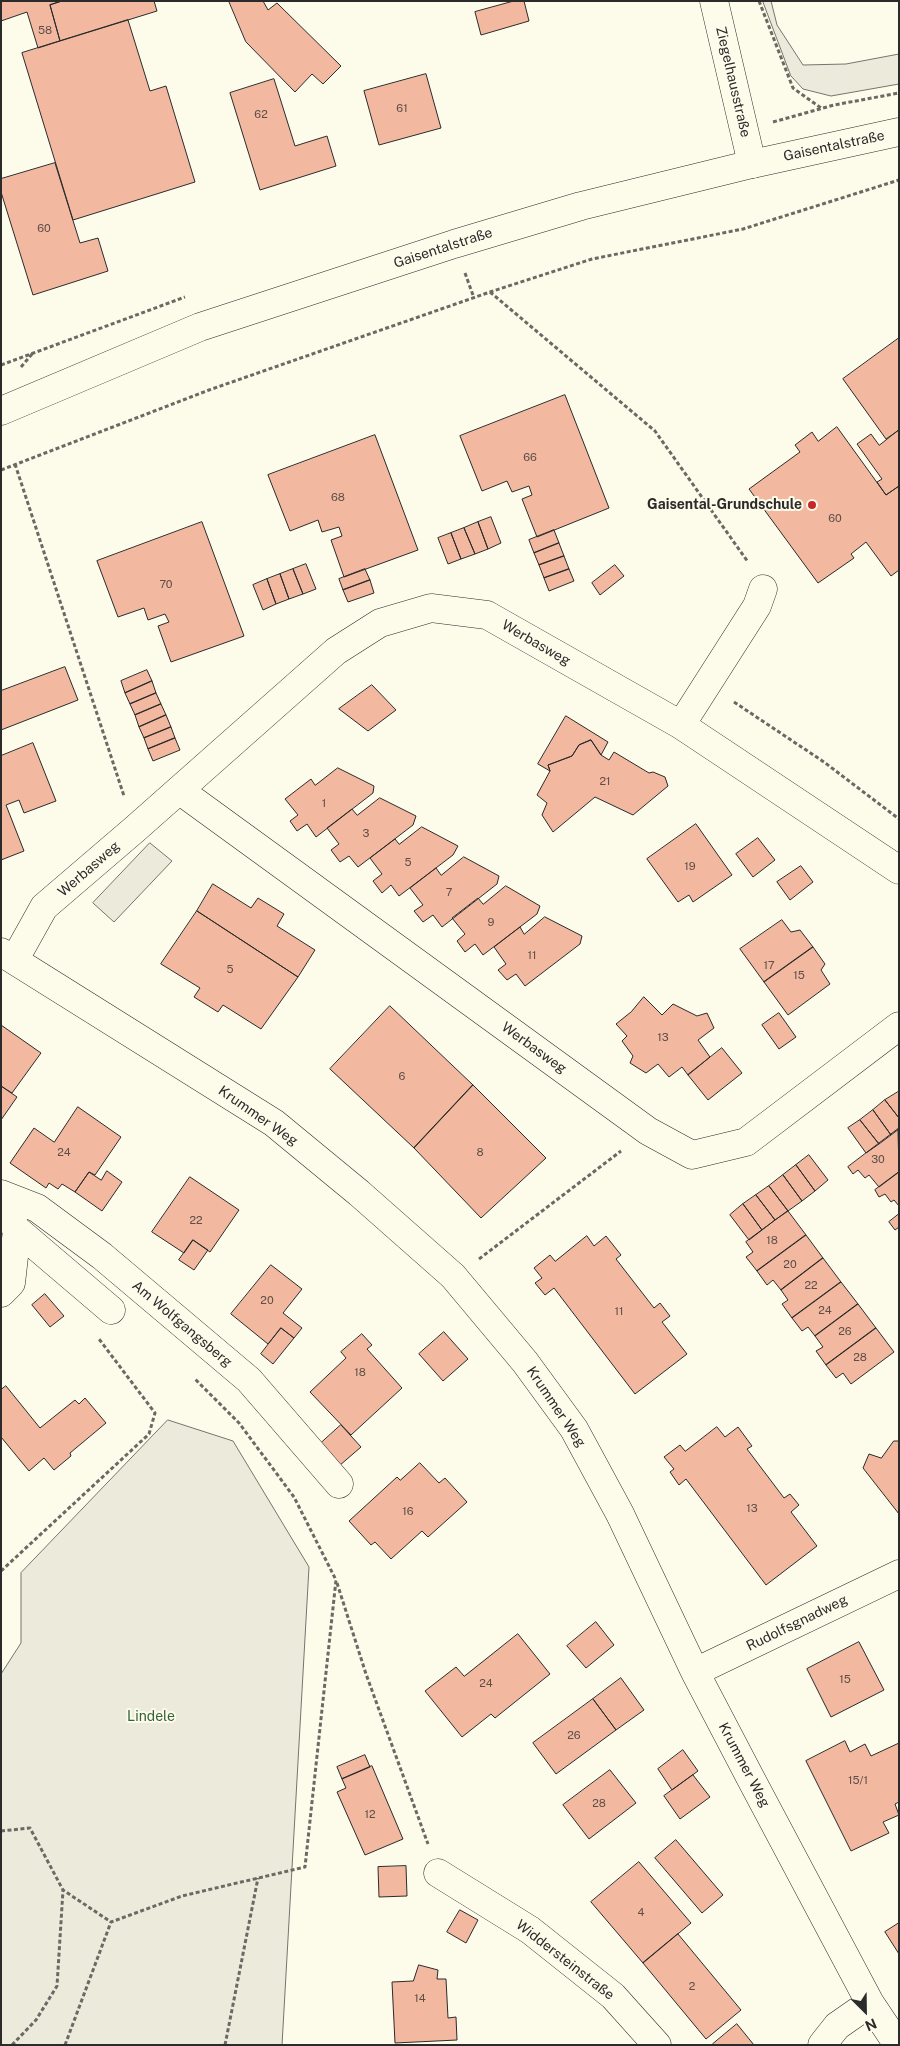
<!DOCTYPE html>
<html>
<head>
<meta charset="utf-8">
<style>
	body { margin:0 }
	#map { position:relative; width:900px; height:2046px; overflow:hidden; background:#fdfbea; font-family:"Public Sans",sans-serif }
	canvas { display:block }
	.frame { position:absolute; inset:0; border:2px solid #2b2b2b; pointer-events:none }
	.north { position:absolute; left:840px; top:1986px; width:50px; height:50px; -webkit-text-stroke:4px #fdfbea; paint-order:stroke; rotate:157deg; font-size:14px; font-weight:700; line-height:20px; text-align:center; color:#2b2b2b }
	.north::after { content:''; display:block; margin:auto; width:18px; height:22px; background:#2b2b2b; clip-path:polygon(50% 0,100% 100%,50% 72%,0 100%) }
</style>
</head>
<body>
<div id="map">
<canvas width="900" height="2046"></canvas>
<div class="frame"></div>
<div class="north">N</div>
</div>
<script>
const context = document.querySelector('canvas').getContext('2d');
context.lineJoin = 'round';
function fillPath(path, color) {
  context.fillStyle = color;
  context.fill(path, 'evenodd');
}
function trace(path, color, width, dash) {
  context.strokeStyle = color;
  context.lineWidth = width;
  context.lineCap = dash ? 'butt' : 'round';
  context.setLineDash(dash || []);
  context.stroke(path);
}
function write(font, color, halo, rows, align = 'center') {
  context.font = font + ' "Public Sans",sans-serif';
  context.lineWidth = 4;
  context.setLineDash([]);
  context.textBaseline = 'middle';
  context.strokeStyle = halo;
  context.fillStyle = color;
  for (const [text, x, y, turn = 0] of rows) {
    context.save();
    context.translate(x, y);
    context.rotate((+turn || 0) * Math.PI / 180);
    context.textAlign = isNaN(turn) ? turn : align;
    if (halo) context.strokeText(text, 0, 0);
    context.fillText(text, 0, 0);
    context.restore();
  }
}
const green = new Path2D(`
	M 763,1 L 771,1 L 777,25 L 803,65 L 846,64 L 899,54 L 899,84 L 831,96 L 803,89 L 791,76 Z
	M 168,1420 L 233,1441 L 309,1567 L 282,2045 L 1,2045 L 1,1674 L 21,1643 L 21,1573 Z`);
fillPath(green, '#ecebdb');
trace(green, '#74746e', 1);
const parking = new Path2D(`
	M 150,843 L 172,861 L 114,922 L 93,903 Z`);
fillPath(parking, '#eceadb');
trace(parking, '#74746e', 1);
const building = new Path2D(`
	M 1,1 L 62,1 L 50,5 L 60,41 L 38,48 L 27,12 L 1,21 Z
	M 62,1 L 154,1 L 157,11 L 60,41 L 50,5 Z
	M 229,1 L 263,1 L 268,10 L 277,3 L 341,66 L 323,84 L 312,74 L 295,92 L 246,42 Z
	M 514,1 L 524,1 L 529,21 L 481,35 L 475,12 Z
	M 128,20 L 150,91 L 166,86 L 195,182 L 73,220 L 22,53 Z
	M 426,74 L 441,128 L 379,145 L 364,91 Z
	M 274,79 L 295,146 L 327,136 L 336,166 L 260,190 L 230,93 Z
	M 55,163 L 80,243 L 98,238 L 108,271 L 33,295 L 1,192 L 1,179 Z
	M 899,338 L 899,430 L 886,439 L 843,379 Z
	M 565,395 L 609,508 L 537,537 L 522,499 L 532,495 L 529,486 L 512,492 L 507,481 L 482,491 L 460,436 Z
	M 837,427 L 886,495 L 899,486 L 899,570 L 891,576 L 866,542 L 851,554 L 854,558 L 818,583 L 749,489 L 800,452 L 795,445 L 812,432 L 818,441 Z
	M 899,430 L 899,486 L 886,495 L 877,482 L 882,479 L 857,444 L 871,434 L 879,445 Z
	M 375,435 L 418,550 L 344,577 L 331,540 L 342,536 L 339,527 L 322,532 L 318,520 L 290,531 L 268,475 Z
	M 491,517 L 501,543 L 488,549 L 478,522 Z
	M 202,522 L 244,636 L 171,662 L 158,626 L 169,622 L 165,614 L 148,620 L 144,608 L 118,617 L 97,561 Z
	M 478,522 L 488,549 L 475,554 L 464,528 Z
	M 464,528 L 475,554 L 461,559 L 451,533 Z
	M 554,530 L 559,543 L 534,553 L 529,540 Z
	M 451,533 L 461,559 L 448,564 L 438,538 Z
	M 559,543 L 564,556 L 539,565 L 534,553 Z
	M 564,556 L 569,569 L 544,578 L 539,565 Z
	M 306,564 L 316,589 L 303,594 L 293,569 Z
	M 615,565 L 624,576 L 600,595 L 592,583 Z
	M 293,569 L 303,594 L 289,599 L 280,574 Z
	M 365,569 L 370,580 L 343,590 L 339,579 Z
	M 569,569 L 574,581 L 549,591 L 544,578 Z
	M 280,574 L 289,599 L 276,604 L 267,579 Z
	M 267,579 L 276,604 L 263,610 L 253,585 Z
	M 370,580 L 374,593 L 348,602 L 343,590 Z
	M 65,667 L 78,700 L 1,730 L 1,691 Z
	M 147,670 L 152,681 L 125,693 L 121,681 Z
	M 152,681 L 156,693 L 130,704 L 125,693 Z
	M 372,685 L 396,710 L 368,731 L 339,709 Z
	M 156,693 L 161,704 L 135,715 L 130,704 Z
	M 161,704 L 166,715 L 139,727 L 135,715 Z
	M 166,715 L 171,727 L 144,738 L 139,727 Z
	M 566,716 L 608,742 L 601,755 L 591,740 L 579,745 L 572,756 L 548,765 L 550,771 L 538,764 Z
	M 171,727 L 175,738 L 148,749 L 144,738 Z
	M 175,738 L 180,750 L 153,761 L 148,749 Z
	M 591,740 L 601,755 L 609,760 L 614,752 L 649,773 L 653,772 L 665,777 L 668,786 L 633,815 L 595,797 L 553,832 L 542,815 L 547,803 L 537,795 L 550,771 L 548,765 L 572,756 L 579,745 Z
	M 33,743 L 56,801 L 24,813 L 19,800 L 6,805 L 24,851 L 1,860 L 1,756 Z
	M 338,768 L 374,786 L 373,793 L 316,837 L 307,824 L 297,831 L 290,821 L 298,815 L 285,799 L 311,779 L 315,785 Z
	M 380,798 L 416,816 L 413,825 L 358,867 L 349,856 L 340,862 L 331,850 L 339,844 L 327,828 L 352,809 L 357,815 Z
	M 696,824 L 732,875 L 693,902 L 689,895 L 678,902 L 647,859 Z
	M 422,827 L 458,846 L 453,855 L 399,896 L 391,885 L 382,893 L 373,881 L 382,874 L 370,858 L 395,839 L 399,844 Z
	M 758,838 L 775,860 L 753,877 L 736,854 Z
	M 464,857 L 499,876 L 497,884 L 442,927 L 433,915 L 423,922 L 414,911 L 423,905 L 410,888 L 436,868 L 441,875 Z
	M 801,866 L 813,882 L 790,900 L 777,882 Z
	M 213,884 L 251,908 L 258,898 L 284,914 L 277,926 L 315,950 L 298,977 L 197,911 Z
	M 506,886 L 540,906 L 537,914 L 483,955 L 475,944 L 465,952 L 457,941 L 465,934 L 452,918 L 478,898 L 483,904 Z
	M 197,911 L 298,977 L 261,1029 L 223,1005 L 218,1012 L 194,997 L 200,988 L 161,964 Z
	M 545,917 L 582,936 L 580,944 L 525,986 L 516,974 L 507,980 L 498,970 L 506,964 L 494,947 L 520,927 L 524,934 Z
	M 782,920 L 791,932 L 800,930 L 813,947 L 764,982 L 740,949 Z
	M 813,947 L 825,964 L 821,970 L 830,984 L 788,1015 L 764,982 Z
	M 644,997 L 662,1015 L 673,1004 L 697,1016 L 707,1013 L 714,1028 L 698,1040 L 710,1057 L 688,1075 L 682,1067 L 669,1077 L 658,1064 L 646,1073 L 630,1063 L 633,1056 L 622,1041 L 627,1036 L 616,1024 L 631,1012 Z
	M 390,1006 L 473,1085 L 414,1148 L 330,1069 Z
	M 779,1013 L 796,1037 L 779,1049 L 762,1025 Z
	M 1,1025 L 41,1053 L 12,1093 L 1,1086 Z
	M 722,1048 L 742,1073 L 708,1100 L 688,1075 Z
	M 473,1085 L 546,1158 L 481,1218 L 414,1148 Z
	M 1,1086 L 17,1097 L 1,1120 Z
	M 898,1092 L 899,1093 L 899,1118 L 885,1100 Z
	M 885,1100 L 899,1118 L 899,1129 L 891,1135 L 873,1110 Z
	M 78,1107 L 121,1137 L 95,1175 L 89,1172 L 75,1192 L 62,1184 L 58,1189 L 49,1183 L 46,1188 L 10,1163 L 34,1128 L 54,1142 Z
	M 873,1110 L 891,1135 L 879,1144 L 860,1120 Z
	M 860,1120 L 879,1144 L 866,1153 L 848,1128 Z
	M 898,1129 L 899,1172 L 879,1187 L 869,1175 L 865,1178 L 858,1170 L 853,1174 L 848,1167 Z
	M 809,1155 L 828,1180 L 815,1191 L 796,1165 Z
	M 796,1165 L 815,1191 L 802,1201 L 783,1175 Z
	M 107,1171 L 122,1182 L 102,1211 L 75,1192 L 89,1172 L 101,1180 Z
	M 899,1172 L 899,1206 L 894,1200 L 891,1202 L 885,1194 L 879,1197 L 875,1190 Z
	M 783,1175 L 802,1201 L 788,1211 L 769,1186 Z
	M 190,1177 L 239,1210 L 210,1252 L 193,1240 L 184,1253 L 152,1232 Z
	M 769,1186 L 788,1211 L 775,1220 L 756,1195 Z
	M 756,1195 L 775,1220 L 762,1230 L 743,1204 Z
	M 743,1204 L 762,1230 L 749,1240 L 730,1215 Z
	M 788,1211 L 806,1235 L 757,1271 L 746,1257 L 753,1252 L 746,1242 Z
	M 899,1214 L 899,1227 L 895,1230 L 889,1222 Z
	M 806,1235 L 823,1258 L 781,1290 L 773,1280 L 767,1285 L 757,1271 Z
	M 587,1236 L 594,1246 L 606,1236 L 621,1255 L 616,1259 L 654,1308 L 660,1303 L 670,1316 L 662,1322 L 687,1354 L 635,1394 L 554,1288 L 545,1295 L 535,1283 L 542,1278 L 534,1268 L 550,1255 L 555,1261 Z
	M 193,1240 L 208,1250 L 194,1270 L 179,1260 Z
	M 823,1258 L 841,1282 L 792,1318 L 782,1304 L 788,1300 L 781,1290 Z
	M 271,1265 L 302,1289 L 283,1313 L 302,1328 L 294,1338 L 281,1328 L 268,1344 L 231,1314 Z
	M 841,1282 L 858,1304 L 815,1336 L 808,1327 L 802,1331 L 792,1318 Z
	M 45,1294 L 64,1316 L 50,1327 L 32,1305 Z
	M 858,1304 L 876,1328 L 826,1365 L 816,1351 L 823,1347 L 815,1336 Z
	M 281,1328 L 294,1338 L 273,1364 L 261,1354 Z
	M 876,1328 L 894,1352 L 851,1384 L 843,1373 L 836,1378 L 826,1365 Z
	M 444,1332 L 468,1359 L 443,1381 L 419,1354 Z
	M 362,1334 L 372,1345 L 367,1349 L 402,1388 L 351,1435 L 310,1392 L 346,1358 L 341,1352 Z
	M 6,1386 L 40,1428 L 75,1400 L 79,1404 L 85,1398 L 106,1423 L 70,1453 L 71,1456 L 54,1470 L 44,1458 L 29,1471 L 1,1437 L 1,1390 Z
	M 341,1425 L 361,1447 L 339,1466 L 319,1445 Z
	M 717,1427 L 725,1437 L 738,1427 L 752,1446 L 747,1449 L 784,1498 L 790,1494 L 799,1505 L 791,1512 L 817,1546 L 766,1585 L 686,1479 L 679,1485 L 670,1472 L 674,1469 L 664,1457 L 680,1445 L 685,1451 Z
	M 894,1441 L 899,1441 L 899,1514 L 863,1468 L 869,1454 L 881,1458 Z
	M 420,1463 L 439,1483 L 445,1478 L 467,1502 L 428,1537 L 422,1531 L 391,1559 L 375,1542 L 371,1545 L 349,1521 L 397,1477 L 400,1480 Z
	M 596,1622 L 614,1645 L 586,1668 L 567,1646 Z
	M 518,1634 L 550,1674 L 495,1718 L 491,1714 L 462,1737 L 425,1691 L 456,1667 L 464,1676 Z
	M 859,1642 L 884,1690 L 831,1717 L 807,1669 Z
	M 621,1678 L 644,1710 L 616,1730 L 593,1699 Z
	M 593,1699 L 616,1730 L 556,1774 L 533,1743 Z
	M 845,1741 L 850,1752 L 865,1744 L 871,1756 L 899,1743 L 899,1802 L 895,1804 L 899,1815 L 883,1822 L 889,1833 L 851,1851 L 806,1761 Z
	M 683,1750 L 698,1771 L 672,1790 L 658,1769 Z
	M 365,1755 L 370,1767 L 342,1779 L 337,1767 Z
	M 372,1766 L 403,1839 L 365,1855 L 337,1792 L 346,1788 L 342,1779 Z
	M 610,1770 L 636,1803 L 589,1839 L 563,1805 Z
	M 693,1775 L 710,1797 L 680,1819 L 664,1796 Z
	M 676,1840 L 723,1895 L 702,1913 L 655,1858 Z
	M 639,1862 L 691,1923 L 643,1963 L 591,1902 Z
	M 406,1866 L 407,1896 L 379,1897 L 378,1867 Z
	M 460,1910 L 478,1920 L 466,1943 L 447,1932 Z
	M 899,1923 L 899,1954 L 885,1932 Z
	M 678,1934 L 741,2010 L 706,2039 L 643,1963 Z
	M 419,1965 L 438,1970 L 437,1979 L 446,1979 L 448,2018 L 456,2017 L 457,2040 L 395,2043 L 392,1982 L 413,1981 Z
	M 737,2024 L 754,2045 L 714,2045 L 713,2044 Z`);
fillPath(building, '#f2b8a0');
trace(building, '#2b2b2b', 1);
const minor = new Path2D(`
	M 714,1 L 752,164
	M 681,725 L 757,606 L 763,589
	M 179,790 L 648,1131 L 692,1155 L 746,1142 L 899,1026
	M 1,952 L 274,1123 L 359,1193 L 453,1276 L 525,1362 L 574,1429 L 620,1514 L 695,1672 L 751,1779 L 870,2003 L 898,2045
	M 15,959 L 44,907 L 135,829 L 336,651 L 380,623 L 431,608 L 487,615 L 681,725 L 899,870
	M 1,1194 L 37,1208 L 102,1256 L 249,1380 L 339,1484
	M 1,1204 L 17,1230 L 111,1310
	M 1,1293 L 11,1283 L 17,1230
	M 695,1672 L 899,1574
	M 438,1873 L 530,1930 L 613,1996 L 657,2045
	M 822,2045 L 837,2026 L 870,2003`);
const major = new Path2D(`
	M 1,411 L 200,327 L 454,244 L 581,206 L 752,164 L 899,132`);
trace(minor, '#2b2b2b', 29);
trace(major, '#2b2b2b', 29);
trace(new Path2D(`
	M 759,1 L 793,88 L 821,108
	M 773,122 L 834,105 L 899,93
	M 465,273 L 474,298
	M 490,292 L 655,431 L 748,562
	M 1,365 L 185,297
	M 21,367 L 33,353
	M 15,464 L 124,796
	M 1,470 L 209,390 L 490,292 L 592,259 L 743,229 L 899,180
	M 734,702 L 824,762 L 899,819
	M 479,1259 L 621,1151
	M 1,1571 L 149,1434 L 155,1413 L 99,1339
	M 337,1583 L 366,1674 L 428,1844
	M 1,1831 L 30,1828 L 63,1890 L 111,1922
	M 12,2045 L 36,2020 L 57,1986 L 63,1890
	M 65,2045 L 111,1922 L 182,1896 L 305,1867 L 336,1580 L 294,1497 L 239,1423 L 194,1378
	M 225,2045 L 258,1878`), '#6a6964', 3, [4, 2.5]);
trace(minor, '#fdfbea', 28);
trace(major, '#fdfbea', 28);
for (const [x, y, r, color] of [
	[812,505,5,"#c62828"]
]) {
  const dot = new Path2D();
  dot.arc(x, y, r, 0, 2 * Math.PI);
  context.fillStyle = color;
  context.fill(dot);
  trace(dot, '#fdfbea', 2);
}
write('11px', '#5d4e48', null, [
	["58",45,31],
	["61",402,109],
	["62",261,115],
	["60",44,229],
	["66",530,458],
	["68",338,498],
	["60",835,519],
	["70",166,585],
	["21",605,782],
	["1",324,804],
	["3",366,834],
	["5",408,863],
	["19",690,867],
	["7",449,893],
	["9",491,923],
	["11",532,956],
	["17",769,966],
	["5",230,970],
	["15",799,976],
	["13",663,1038],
	["6",402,1077],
	["24",64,1153],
	["8",480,1153],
	["30",878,1160],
	["22",196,1221],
	["18",772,1241],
	["20",790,1265],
	["22",811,1286],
	["20",267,1301],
	["24",825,1311],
	["11",619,1312],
	["26",845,1332],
	["28",860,1358],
	["18",360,1373],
	["13",752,1509],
	["16",408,1512],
	["15",845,1680],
	["24",486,1684],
	["26",574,1736],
	["15/1",858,1781],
	["28",599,1804],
	["12",370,1815],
	["4",641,1913],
	["2",692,1987],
	["14",420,1999]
]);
write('14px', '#2b2b2b', '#fdfbea', [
	["Ziegelhausstraße",733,82,77],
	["Gaisentalstraße",834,146,-12],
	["Gaisentalstraße",443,248,-18],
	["Werbasweg",536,643,30],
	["Werbasweg",89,869,-41],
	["Werbasweg",534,1048,36],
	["Krummer Weg",258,1116,35],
	["Am Wolfgangsberg",182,1324,40],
	["Krummer Weg",556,1407,56],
	["Rudolfsgnadweg",797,1623,-26],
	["Krummer Weg",744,1765,62],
	["Widdersteinstraße",565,1960,38]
]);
write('bold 14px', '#2b2b2b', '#fdfbea', [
	["Gaisental-Grundschule",802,505]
], 'right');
write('14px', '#34623c', '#fdfbea', [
	["Lindele",151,1717]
]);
</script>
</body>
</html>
